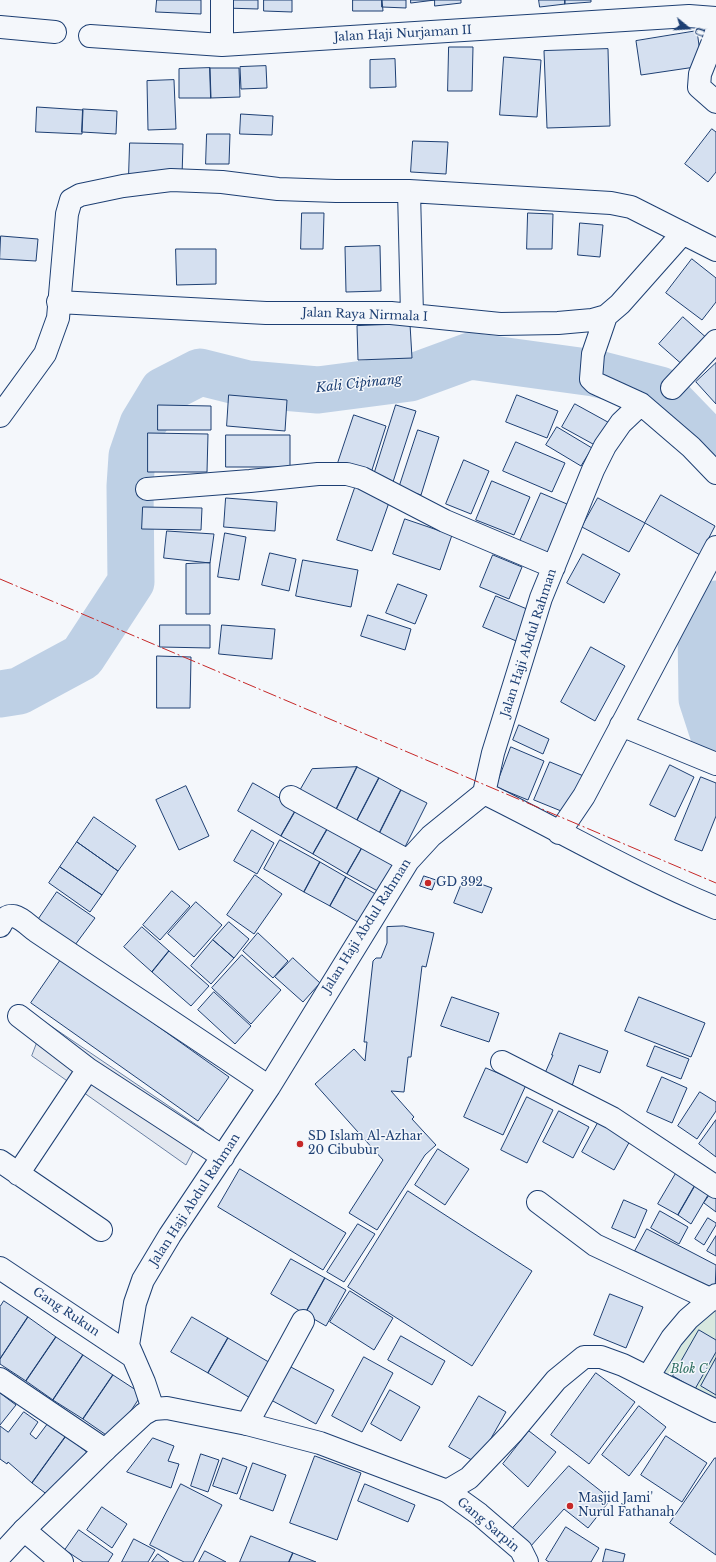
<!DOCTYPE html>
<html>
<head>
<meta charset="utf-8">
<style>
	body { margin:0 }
	#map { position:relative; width:716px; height:1562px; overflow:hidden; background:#f4f7fb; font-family:"Libre Baskerville",serif }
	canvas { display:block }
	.north { position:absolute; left:668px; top:8px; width:40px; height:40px; -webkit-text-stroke:3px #f4f7fb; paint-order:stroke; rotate:108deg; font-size:11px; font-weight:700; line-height:16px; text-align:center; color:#1d3f73 }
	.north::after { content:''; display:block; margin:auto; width:14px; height:18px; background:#1d3f73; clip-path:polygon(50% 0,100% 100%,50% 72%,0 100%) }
</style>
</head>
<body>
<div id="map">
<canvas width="716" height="1562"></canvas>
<div class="north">U</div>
</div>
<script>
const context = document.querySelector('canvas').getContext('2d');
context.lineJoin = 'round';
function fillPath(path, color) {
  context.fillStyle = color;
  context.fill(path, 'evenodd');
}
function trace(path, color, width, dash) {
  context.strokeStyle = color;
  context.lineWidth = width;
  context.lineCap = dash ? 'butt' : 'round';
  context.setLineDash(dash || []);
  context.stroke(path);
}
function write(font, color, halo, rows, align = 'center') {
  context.font = font + ' "Libre Baskerville",serif';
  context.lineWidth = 3;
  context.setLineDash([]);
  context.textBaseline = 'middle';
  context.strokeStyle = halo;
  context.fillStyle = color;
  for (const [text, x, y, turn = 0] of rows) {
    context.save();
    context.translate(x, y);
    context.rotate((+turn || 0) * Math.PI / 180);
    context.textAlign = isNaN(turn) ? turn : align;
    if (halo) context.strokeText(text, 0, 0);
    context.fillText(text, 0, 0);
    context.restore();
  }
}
const green = new Path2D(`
	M 716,1293 L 716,1420 L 648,1377 Z`);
fillPath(green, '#d7e8df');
trace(green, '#687fa3', 1);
const parking = new Path2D(`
	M 45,1022 L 204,1130 L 186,1165 L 32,1056 Z`);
fillPath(parking, '#e3e8f0');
trace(parking, '#687fa3', 1);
trace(new Path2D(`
	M 716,604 L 701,631 L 702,699 L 716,742
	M 0,694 L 19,691 L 82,657 L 131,582 L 130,486 L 132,456 L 143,424 L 163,391 L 200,372 L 248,384 L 318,390 L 410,378 L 470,356 L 594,373 L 660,390 L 716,448`), '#bed0e5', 47);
const building = new Path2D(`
	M 157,0 L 201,0 L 201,14 L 156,12 Z
	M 226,0 L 258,0 L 258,9 L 225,8 Z
	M 264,0 L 292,0 L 292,12 L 264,11 Z
	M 353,0 L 382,0 L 383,11 L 353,11 Z
	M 382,0 L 406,0 L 406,8 L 382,7 Z
	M 411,0 L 435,0 L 411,3 Z
	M 435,0 L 461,0 L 461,3 L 435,6 Z
	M 539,0 L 565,0 L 565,4 L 540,7 Z
	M 565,0 L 591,0 L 591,2 L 565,4 Z
	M 697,31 L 702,66 L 641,75 L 636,41 Z
	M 449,47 L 473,47 L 472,91 L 448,91 Z
	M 608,49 L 610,126 L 547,128 L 544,51 Z
	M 504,57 L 541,60 L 537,117 L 500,115 Z
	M 395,59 L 396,87 L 370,88 L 370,60 Z
	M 266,66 L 267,88 L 241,89 L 240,67 Z
	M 210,68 L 211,98 L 179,98 L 179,69 Z
	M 210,68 L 239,68 L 240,97 L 211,98 Z
	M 174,80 L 176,129 L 148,130 L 147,81 Z
	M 37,107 L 83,110 L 82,134 L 36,132 Z
	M 83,109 L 117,111 L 116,134 L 82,132 Z
	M 241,114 L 273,116 L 272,135 L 240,134 Z
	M 712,129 L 716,132 L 716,172 L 708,182 L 685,164 Z
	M 207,134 L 230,134 L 229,164 L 206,164 Z
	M 413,141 L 448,142 L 446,174 L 411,172 Z
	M 130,143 L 183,144 L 182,176 L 129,175 Z
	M 302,213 L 324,213 L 323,249 L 301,249 Z
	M 528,213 L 553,214 L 552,249 L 527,249 Z
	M 580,223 L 603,225 L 600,257 L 578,255 Z
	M 1,236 L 38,239 L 36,261 L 0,259 Z
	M 380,246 L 381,291 L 346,292 L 345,247 Z
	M 176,249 L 216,249 L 216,284 L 177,285 Z
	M 692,259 L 716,278 L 716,302 L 702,320 L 666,293 Z
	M 683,317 L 709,340 L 685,367 L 659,344 Z
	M 410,324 L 412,358 L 358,360 L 357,326 Z
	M 716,363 L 716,404 L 696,382 Z
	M 229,395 L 287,400 L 285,431 L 227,426 Z
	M 517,395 L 558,411 L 547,438 L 506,422 Z
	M 575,404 L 615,426 L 602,449 L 562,427 Z
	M 158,405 L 211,406 L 211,430 L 158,430 Z
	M 396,405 L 416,411 L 392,485 L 373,478 Z
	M 354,415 L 386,426 L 371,473 L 338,463 Z
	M 557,427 L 592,448 L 581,466 L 546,445 Z
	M 418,430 L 439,437 L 421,495 L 399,488 Z
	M 148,433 L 208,434 L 207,472 L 148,472 Z
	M 226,435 L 290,435 L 290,467 L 226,467 Z
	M 516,442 L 565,463 L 552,492 L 503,471 Z
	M 464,460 L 489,471 L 471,514 L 446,504 Z
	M 492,481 L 530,497 L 514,535 L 476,520 Z
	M 357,482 L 392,494 L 372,551 L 337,540 Z
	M 541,493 L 574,507 L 551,562 L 517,548 Z
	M 661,495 L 715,526 L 700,555 L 645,523 Z
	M 226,498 L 277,502 L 275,531 L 224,527 Z
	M 598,498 L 645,523 L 629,552 L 582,527 Z
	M 143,507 L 202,508 L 201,530 L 142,529 Z
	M 405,519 L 452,535 L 440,570 L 393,554 Z
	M 167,531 L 214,534 L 210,563 L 164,558 Z
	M 225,533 L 246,537 L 239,580 L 218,577 Z
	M 270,553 L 296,559 L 289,591 L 262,585 Z
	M 583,554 L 620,574 L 604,603 L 567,583 Z
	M 493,555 L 522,567 L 509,599 L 480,587 Z
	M 303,560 L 358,570 L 351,607 L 296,596 Z
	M 210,563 L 210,614 L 186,614 L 186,564 Z
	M 398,584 L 427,595 L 415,624 L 386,613 Z
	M 496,596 L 534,612 L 521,643 L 483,627 Z
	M 368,615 L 411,629 L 405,650 L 361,636 Z
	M 160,625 L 210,625 L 210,648 L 160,647 Z
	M 222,625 L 275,629 L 272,659 L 219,654 Z
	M 591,647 L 625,666 L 595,721 L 561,702 Z
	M 157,656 L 191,657 L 190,708 L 157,708 Z
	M 519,725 L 549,739 L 543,754 L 513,740 Z
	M 511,747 L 544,761 L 528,800 L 496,787 Z
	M 550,762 L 586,777 L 571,815 L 534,800 Z
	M 670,765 L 694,777 L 675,817 L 650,805 Z
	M 357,767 L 379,778 L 354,826 L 333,816 Z
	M 357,767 L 333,816 L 297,795 L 312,769 Z
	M 701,777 L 716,783 L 716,816 L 702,851 L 675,840 Z
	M 379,778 L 401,790 L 377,838 L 354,826 Z
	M 253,783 L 297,808 L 281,836 L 238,811 Z
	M 186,786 L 209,836 L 179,850 L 156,800 Z
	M 401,790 L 427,803 L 403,851 L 377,838 Z
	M 297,808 L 329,826 L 313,854 L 281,836 Z
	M 94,817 L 136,846 L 118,871 L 77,842 Z
	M 329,826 L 363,846 L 347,874 L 313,854 Z
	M 252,830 L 274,843 L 257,874 L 234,861 Z
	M 280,840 L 320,862 L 304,892 L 264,869 Z
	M 77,842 L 118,871 L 102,895 L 60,867 Z
	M 363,846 L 399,866 L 383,894 L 347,874 Z
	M 320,862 L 346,877 L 330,906 L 304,892 Z
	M 60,867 L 102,895 L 90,912 L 49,883 Z
	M 255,875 L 282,894 L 254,934 L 227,915 Z
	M 424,876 L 436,880 L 432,890 L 420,886 Z
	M 346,877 L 379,896 L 363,925 L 330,906 Z
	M 464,878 L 492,888 L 482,913 L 454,903 Z
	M 172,891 L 190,906 L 160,940 L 143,925 Z
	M 57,892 L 95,918 L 75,945 L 38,920 Z
	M 196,902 L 222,925 L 194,957 L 168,934 Z
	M 229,922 L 249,939 L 234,958 L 213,940 Z
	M 404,926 L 434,933 L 426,967 L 422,966 L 411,1057 L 408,1057 L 404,1092 L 391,1091 L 414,1117 L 412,1119 L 436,1145 L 425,1155 L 377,1230 L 349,1213 L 383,1160 L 315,1084 L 354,1049 L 365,1061 L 367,1042 L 364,1042 L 373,961 L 376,958 L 381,958 L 387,943 L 387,927 Z
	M 142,927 L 169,951 L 152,972 L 124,947 Z
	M 258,933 L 288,961 L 273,978 L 243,951 Z
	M 213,940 L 234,958 L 211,984 L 191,966 Z
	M 169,951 L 209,986 L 191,1006 L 152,972 Z
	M 242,955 L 281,990 L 251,1024 L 212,988 Z
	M 62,958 L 229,1077 L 198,1121 L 31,1003 Z
	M 293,958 L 320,983 L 303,1002 L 275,977 Z
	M 214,992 L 251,1026 L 235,1044 L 198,1010 Z
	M 452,997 L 499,1013 L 489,1042 L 441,1026 Z
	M 639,997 L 705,1023 L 691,1057 L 625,1031 Z
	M 560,1033 L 608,1051 L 600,1073 L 579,1065 L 572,1086 L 545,1073 L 553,1055 L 552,1055 Z
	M 655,1046 L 689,1059 L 681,1079 L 647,1066 Z
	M 486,1068 L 526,1085 L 503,1135 L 464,1117 Z
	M 662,1077 L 687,1088 L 672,1123 L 647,1112 Z
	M 700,1092 L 716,1102 L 716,1111 L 697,1139 L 678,1126 Z
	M 527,1097 L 553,1110 L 527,1163 L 501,1150 Z
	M 559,1111 L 589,1127 L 573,1158 L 543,1142 Z
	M 716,1120 L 716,1157 L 699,1144 Z
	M 599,1121 L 631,1139 L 614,1170 L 582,1152 Z
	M 438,1149 L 469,1169 L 445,1205 L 415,1185 Z
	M 240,1169 L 346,1233 L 323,1270 L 218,1207 Z
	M 678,1170 L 697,1182 L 678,1215 L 658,1204 Z
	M 697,1182 L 711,1190 L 691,1224 L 678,1215 Z
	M 408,1191 L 532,1271 L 472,1366 L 348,1287 Z
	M 711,1193 L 716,1196 L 716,1212 L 704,1203 Z
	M 624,1200 L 647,1210 L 635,1238 L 612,1228 Z
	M 660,1211 L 688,1227 L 679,1244 L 651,1228 Z
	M 708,1218 L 716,1223 L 716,1225 L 704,1245 L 695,1239 Z
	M 358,1224 L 375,1234 L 344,1282 L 327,1272 Z
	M 647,1229 L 716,1265 L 715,1293 L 635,1251 Z
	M 716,1236 L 716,1256 L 707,1251 Z
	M 291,1259 L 325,1278 L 305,1314 L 271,1294 Z
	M 325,1278 L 346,1290 L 326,1326 L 305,1314 Z
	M 350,1291 L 393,1318 L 374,1350 L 330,1322 Z
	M 610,1294 L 643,1307 L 626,1348 L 594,1335 Z
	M 4,1301 L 28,1317 L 0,1359 L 0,1307 Z
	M 28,1317 L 56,1337 L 26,1381 L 0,1364 L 0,1359 Z
	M 192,1317 L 228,1338 L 208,1373 L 171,1352 Z
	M 699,1330 L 716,1340 L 716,1352 L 695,1389 L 673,1376 Z
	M 401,1336 L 445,1361 L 432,1385 L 388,1360 Z
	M 56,1337 L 83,1355 L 53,1400 L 26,1381 Z
	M 228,1338 L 272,1364 L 252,1399 L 208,1373 Z
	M 83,1355 L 113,1375 L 83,1419 L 53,1400 Z
	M 364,1357 L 393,1373 L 362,1432 L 332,1416 Z
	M 716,1358 L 716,1395 L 701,1386 Z
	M 289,1366 L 334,1390 L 316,1424 L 271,1400 Z
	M 596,1373 L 635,1402 L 589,1464 L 551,1435 Z
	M 113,1375 L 142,1394 L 112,1439 L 83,1419 Z
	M 390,1390 L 420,1407 L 401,1441 L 371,1424 Z
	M 0,1393 L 16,1405 L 0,1425 Z
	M 479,1396 L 506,1412 L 477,1463 L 449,1447 Z
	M 639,1406 L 666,1427 L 629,1476 L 602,1455 Z
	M 24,1412 L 38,1422 L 30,1434 L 36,1439 L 48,1423 L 66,1436 L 32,1483 L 8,1462 L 7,1464 L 0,1459 L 0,1426 L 8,1432 Z
	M 529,1431 L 556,1452 L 528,1487 L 503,1464 Z
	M 66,1436 L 88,1453 L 53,1499 L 32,1483 Z
	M 666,1436 L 707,1463 L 682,1502 L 641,1475 Z
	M 153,1438 L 174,1446 L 168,1461 L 179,1464 L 171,1488 L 127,1472 Z
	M 201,1454 L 219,1460 L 208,1492 L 191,1486 Z
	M 315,1456 L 361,1473 L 337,1540 L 290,1523 Z
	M 223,1458 L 247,1467 L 237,1494 L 213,1486 Z
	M 715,1458 L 716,1458 L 716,1555 L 670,1523 Z
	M 253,1463 L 286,1475 L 273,1511 L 240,1499 Z
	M 569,1466 L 611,1499 L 588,1528 L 564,1509 L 530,1547 L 511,1530 Z
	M 181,1484 L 222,1505 L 193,1562 L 184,1562 L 150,1545 Z
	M 365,1484 L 415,1505 L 408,1522 L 358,1501 Z
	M 102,1507 L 127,1524 L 112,1548 L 87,1530 Z
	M 566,1527 L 599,1548 L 591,1562 L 549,1562 L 546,1560 Z
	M 79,1530 L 113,1554 L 108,1562 L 83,1562 L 65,1550 Z
	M 251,1536 L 293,1553 L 289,1562 L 240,1562 Z
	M 134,1539 L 155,1550 L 148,1562 L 122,1562 Z
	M 606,1549 L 625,1554 L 623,1562 L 603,1562 Z
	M 205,1551 L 226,1562 L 199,1562 Z
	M 293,1553 L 316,1562 L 289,1562 Z
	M 158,1554 L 169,1562 L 152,1562 Z`);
fillPath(building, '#d5e0f0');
trace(building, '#1d3f73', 1);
const street = new Path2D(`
	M 222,0 L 222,45
	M 0,27 L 55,32
	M 716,34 L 700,74 L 699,87 L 716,102
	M 90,36 L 222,45 L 689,16 L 716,18
	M 409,191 L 412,315
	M 58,302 L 266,313 L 391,313 L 500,324 L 558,323 L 592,320 L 606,316 L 620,304 L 683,233
	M 606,316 L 593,354 L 591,379 L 595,383 L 641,404 L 691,447 L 716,473
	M 672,388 L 716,341
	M 0,416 L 45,354 L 58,318 L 67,214 L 71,200 L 80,195 L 123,186 L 171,180 L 222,182 L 278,189 L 336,191 L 409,191 L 611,203 L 631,207 L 716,250
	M 147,489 L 250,481 L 318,474 L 347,474 L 362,478 L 445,521 L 554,567
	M 621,725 L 716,764
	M 484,793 C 561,831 636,875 716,908
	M 291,797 L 408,861
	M 559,833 L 584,796 L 716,547
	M 0,926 C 10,905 24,922 36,931 L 269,1087
	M 19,1016 L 88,1069 L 223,1157
	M 502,1062 L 612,1118 L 716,1187
	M 0,1161 L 101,1230
	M 18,1174 L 88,1069
	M 538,1202 L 595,1245 L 712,1300
	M 0,1268 L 132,1356
	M 648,1377 L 672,1338 L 688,1319 L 716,1295
	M 0,1379 L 105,1450
	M 153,1409 L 144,1382 L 128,1345 L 135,1303 L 143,1280 L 170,1235 L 269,1087 L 408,861 L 431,836 L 484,793 L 493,753 L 541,598 L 593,470 L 605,446 L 621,423 L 641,404
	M 247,1424 L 303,1321
	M 447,1491 L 479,1514 L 521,1550 L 527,1562
	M 24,1530 L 62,1562`);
const secondary = new Path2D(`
	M 0,1556 L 24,1530 L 105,1450 L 144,1414 L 153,1409 L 167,1408 L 247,1424 L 320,1443 L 447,1491 L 469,1478 L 512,1433 L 556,1380 L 584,1357 L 601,1357 L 623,1365 L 716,1411`);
trace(street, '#1d3f73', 24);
trace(secondary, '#1d3f73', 24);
trace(street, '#f4f7fb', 22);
trace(secondary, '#f4f7fb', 22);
trace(new Path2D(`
	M 0,579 L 716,883`), '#c62828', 1, [14, 3, 2, 3]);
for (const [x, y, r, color] of [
	[428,883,4,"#c62828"],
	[300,1144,4,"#c62828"],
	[570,1506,4,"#c62828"]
]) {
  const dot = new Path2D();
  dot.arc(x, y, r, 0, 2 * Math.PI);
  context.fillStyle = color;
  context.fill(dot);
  trace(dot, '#f4f7fb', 1.5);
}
write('12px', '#1d3f73', '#f4f7fb', [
	["Jalan Haji Nurjaman II",403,34,-3],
	["Jalan Raya Nirmala I",365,315,2],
	["Jalan Haji Abdul Rahman",529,643,-72],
	["Jalan Haji Abdul Rahman",367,926,-58],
	["Jalan Haji Abdul Rahman",195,1200,-57],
	["Gang Rukun",66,1312,34],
	["Gang Sarpin",488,1525,40]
]);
write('12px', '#1d3f73', '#f4f7fb', [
	["GD 392",436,883],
	["SD Islam Al-Azhar",308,1137],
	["20 Cibubur",308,1151],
	["Masjid Jami'",578,1499],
	["Nurul Fathanah",578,1513]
], 'left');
write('italic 12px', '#2c6c60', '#f4f7fb', [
	["Blok C",689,1370]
]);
write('italic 13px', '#1d3f73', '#f4f7fb', [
	["Kali Cipinang",359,384,-6]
]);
</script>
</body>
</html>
